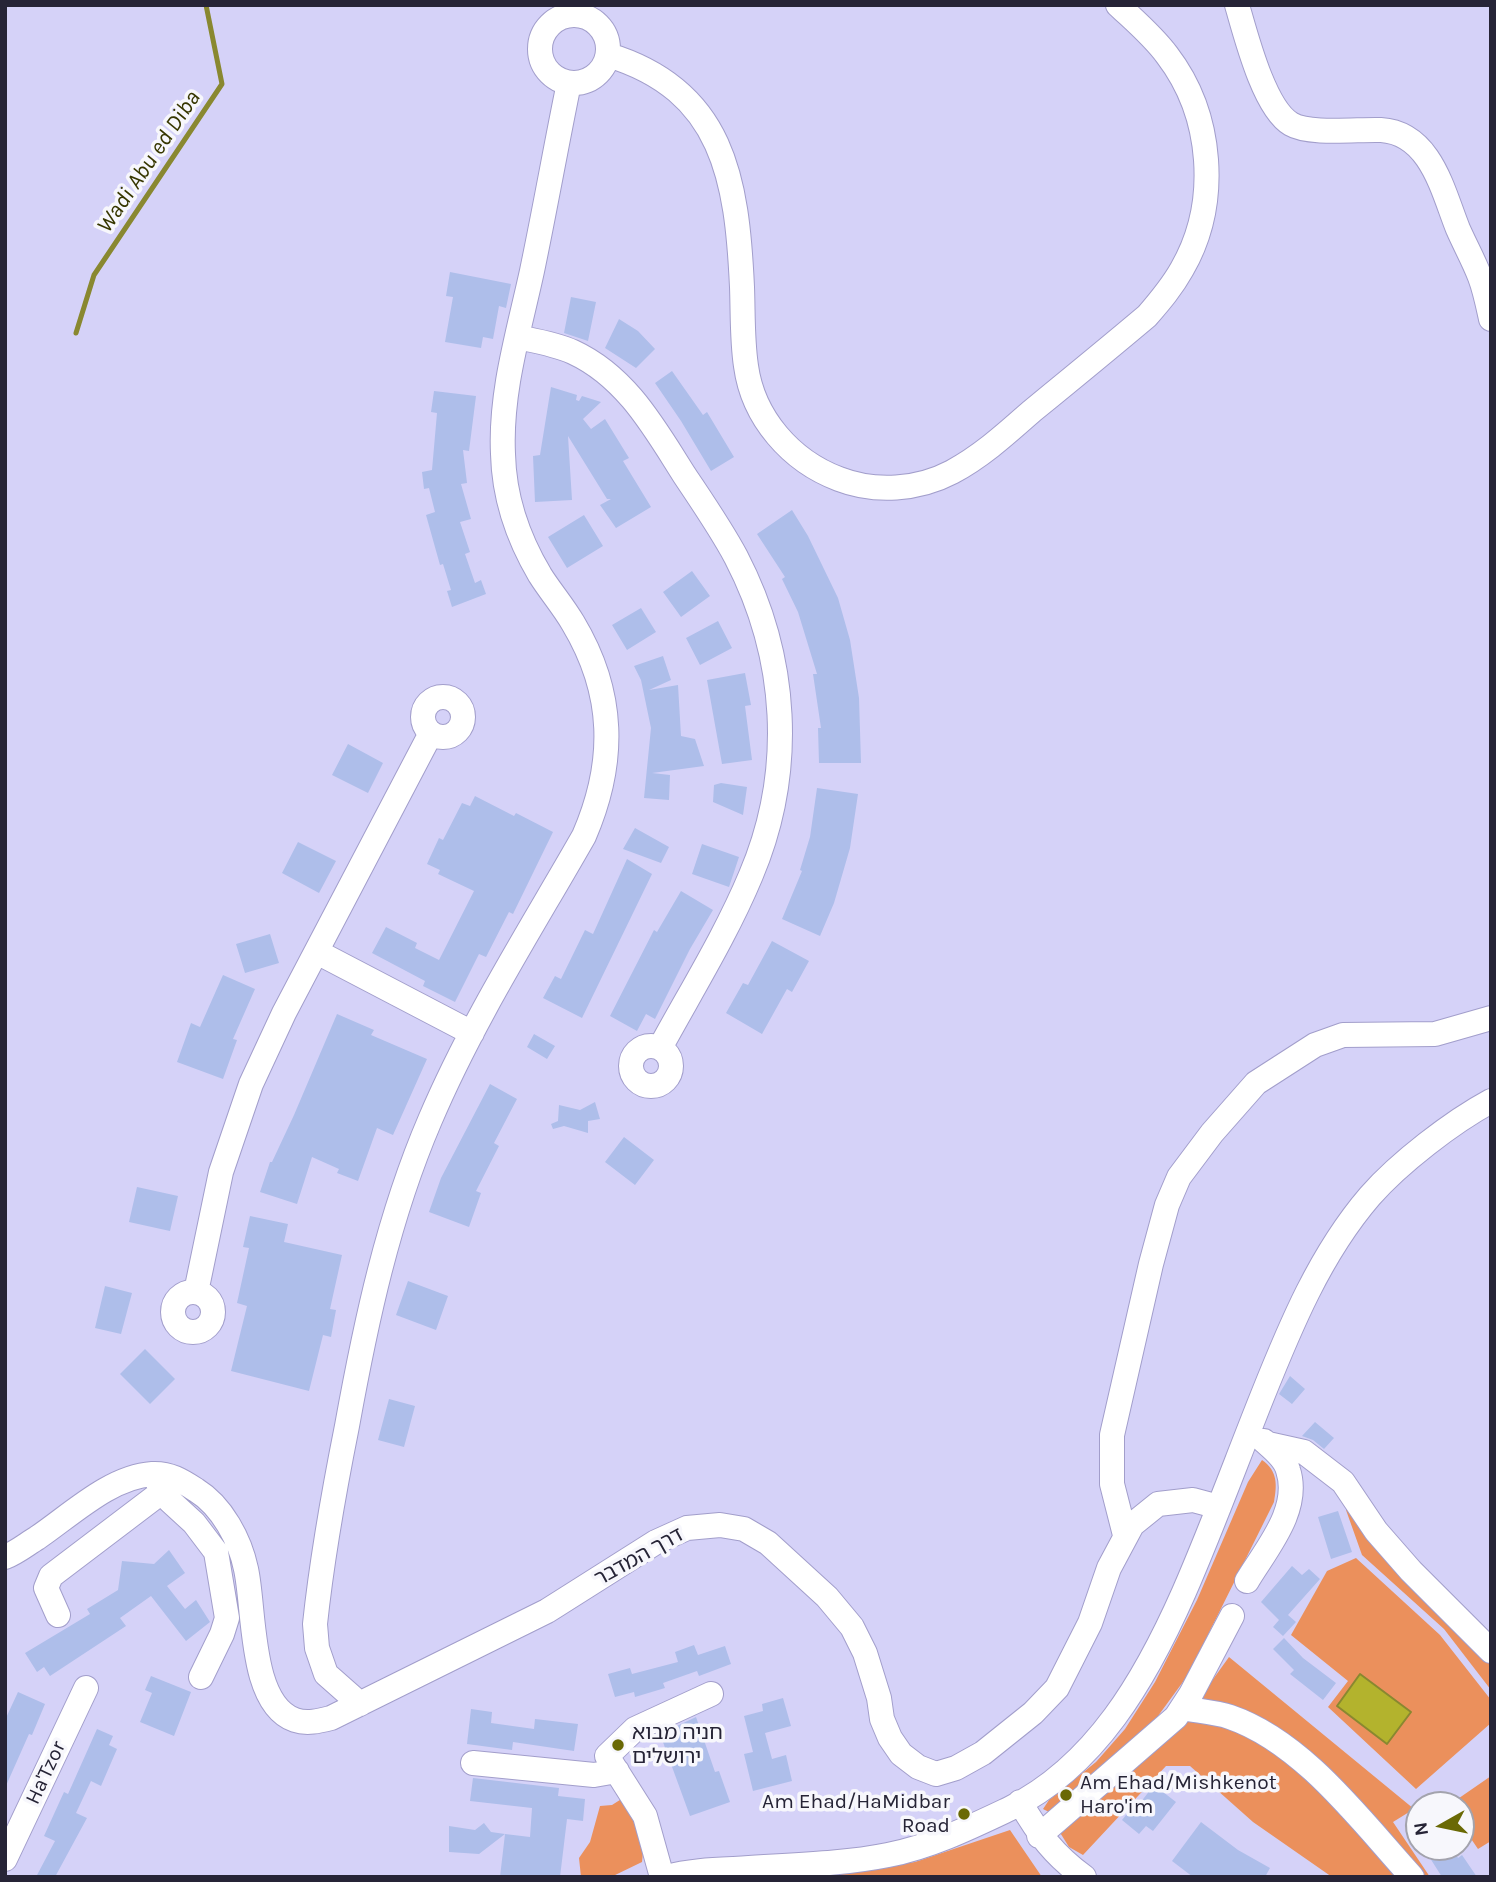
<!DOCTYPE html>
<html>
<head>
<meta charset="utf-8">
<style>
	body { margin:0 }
	#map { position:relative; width:1496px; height:1882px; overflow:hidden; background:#d5d2f8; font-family:Karla,sans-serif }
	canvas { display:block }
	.frame { position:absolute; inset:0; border:7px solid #262436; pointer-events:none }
	.north { position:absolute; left:1405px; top:1791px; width:70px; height:70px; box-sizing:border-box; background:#f7f7fc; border:2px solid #a3a3ad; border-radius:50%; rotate:261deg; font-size:19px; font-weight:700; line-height:28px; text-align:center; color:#262436 }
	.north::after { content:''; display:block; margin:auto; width:24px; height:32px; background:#6a6905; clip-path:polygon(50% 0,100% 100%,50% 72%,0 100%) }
</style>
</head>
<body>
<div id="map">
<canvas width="1496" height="1882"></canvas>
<div class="frame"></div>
<div class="north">N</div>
</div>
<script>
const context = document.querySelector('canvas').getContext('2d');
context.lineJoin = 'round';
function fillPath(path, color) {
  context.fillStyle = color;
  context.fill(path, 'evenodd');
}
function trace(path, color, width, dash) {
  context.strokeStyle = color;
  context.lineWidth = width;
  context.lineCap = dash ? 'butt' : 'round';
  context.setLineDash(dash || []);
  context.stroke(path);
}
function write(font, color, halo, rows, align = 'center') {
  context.font = font + ' Karla,"Noto Sans Hebrew",sans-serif';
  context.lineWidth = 7;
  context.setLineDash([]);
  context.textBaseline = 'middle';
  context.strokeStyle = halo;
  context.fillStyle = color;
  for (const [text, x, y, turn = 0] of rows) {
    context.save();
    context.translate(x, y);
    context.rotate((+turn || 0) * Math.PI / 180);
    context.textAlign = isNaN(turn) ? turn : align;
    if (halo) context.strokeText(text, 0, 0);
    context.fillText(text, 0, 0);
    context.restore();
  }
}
fillPath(new Path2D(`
	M 1262,1460 C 1278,1471 1277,1485 1274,1502 L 1188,1675 L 1158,1716 L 1053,1814 L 1043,1809 L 1049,1800 L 1096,1762 L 1125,1729 L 1155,1682 L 1197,1600 L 1248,1482 Z
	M 1356,1509 L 1378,1546 L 1491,1665 L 1491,1690 L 1444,1629 L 1362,1555 L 1346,1510 Z
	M 1356,1558 L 1440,1635 L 1491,1700 L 1491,1723 L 1416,1789 L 1328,1707 L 1348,1681 L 1291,1635 L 1327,1571 Z
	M 1229,1657 L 1414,1809 L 1393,1822 L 1430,1877 L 1332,1877 L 1253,1822 L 1190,1766 L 1166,1766 L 1083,1855 L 1069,1847 L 1059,1831 L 1201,1696 Z
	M 1491,1776 L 1491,1841 L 1478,1849 L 1461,1824 L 1461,1805 L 1449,1805 Z
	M 623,1798 L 644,1843 L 642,1862 L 611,1877 L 581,1877 L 579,1858 L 590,1842 L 600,1806 L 612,1805 Z
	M 1010,1830 L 1042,1877 L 811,1877 L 915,1862 Z`), '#eb905c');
const water = new Path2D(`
	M 1360,1674 L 1411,1712 L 1387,1744 L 1337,1706 Z`);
fillPath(water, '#b3b32d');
trace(water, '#898830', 2);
trace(new Path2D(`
	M 76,333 L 94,275 L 222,84 L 206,5`), '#898830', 5);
fillPath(new Path2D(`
	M 450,272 L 511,284 L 506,308 L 499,306 L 493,339 L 483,337 L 481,348 L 445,342 L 453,297 L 446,296 Z
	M 571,297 L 596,302 L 588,341 L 564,333 Z
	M 619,319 L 638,331 L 655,349 L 636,368 L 605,348 Z
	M 672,371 L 703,415 L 707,412 L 734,457 L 711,471 L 681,421 L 655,383 Z
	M 551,387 L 577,395 L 576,400 L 579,401 L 582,396 L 601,402 L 583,419 L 591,429 L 605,419 L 629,458 L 623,461 L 651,507 L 616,528 L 600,505 L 611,499 L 607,499 L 568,436 L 572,500 L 535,502 L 533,456 L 540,455 Z
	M 434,391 L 476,396 L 469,451 L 463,450 L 467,483 L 461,484 L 471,519 L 460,522 L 470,552 L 465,554 L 475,583 L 481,580 L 486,594 L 452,607 L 447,591 L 451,590 L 443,564 L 440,565 L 426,515 L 435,512 L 429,488 L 424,489 L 422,472 L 432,470 L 437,413 L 431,412 Z
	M 792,510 L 808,536 L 838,598 L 850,640 L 859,698 L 861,763 L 819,763 L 818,728 L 821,728 L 813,674 L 817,674 L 798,612 L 782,579 L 785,577 L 757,534 Z
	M 584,515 L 603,546 L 567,568 L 548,537 Z
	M 692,571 L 710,596 L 681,617 L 663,592 Z
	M 641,608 L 656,632 L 627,650 L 612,625 Z
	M 718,621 L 732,648 L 700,665 L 686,638 Z
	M 663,656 L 671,680 L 649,690 L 678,685 L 681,736 L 695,739 L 704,766 L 652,773 L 670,775 L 669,800 L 644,798 L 651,728 L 641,680 L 634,666 Z
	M 745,673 L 751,705 L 745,706 L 752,760 L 722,764 L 707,680 Z
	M 348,744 L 383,763 L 368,793 L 332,775 Z
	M 721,783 L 747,787 L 743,815 L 713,802 L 714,785 Z
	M 817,788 L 858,794 L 850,848 L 834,903 L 820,936 L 782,919 L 802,871 L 800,870 L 810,837 Z
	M 475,796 L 514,816 L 516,813 L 553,832 L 513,914 L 509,912 L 486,957 L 479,954 L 455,1002 L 423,986 L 425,981 L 372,953 L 386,927 L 417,943 L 415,948 L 439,960 L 474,891 L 438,874 L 440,870 L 427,864 L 439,838 L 443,840 L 462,803 L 470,806 Z
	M 635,828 L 669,847 L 661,863 L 623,849 Z
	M 298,842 L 336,861 L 319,893 L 282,873 Z
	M 702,844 L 739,857 L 729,887 L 692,874 Z
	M 627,859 L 652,874 L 582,1018 L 543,998 L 555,976 L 561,979 L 585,930 L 593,934 Z
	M 681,891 L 713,910 L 690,949 L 655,1019 L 646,1014 L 637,1031 L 610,1016 L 654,930 L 657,932 Z
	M 270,934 L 279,963 L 245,973 L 236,944 Z
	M 772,941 L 809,961 L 792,992 L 787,989 L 762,1034 L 726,1013 L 743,983 L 748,985 Z
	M 223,975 L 255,989 L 233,1039 L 237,1040 L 223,1079 L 177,1062 L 191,1023 L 200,1027 Z
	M 337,1014 L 374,1030 L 371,1035 L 427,1059 L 393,1135 L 377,1128 L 358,1181 L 337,1173 L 339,1169 L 312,1157 L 297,1204 L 260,1192 L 270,1162 L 272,1162 L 294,1115 Z
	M 534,1034 L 555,1046 L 547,1059 L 527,1047 Z
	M 490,1084 L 517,1099 L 494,1143 L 499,1146 L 476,1191 L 481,1193 L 469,1227 L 429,1212 L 441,1178 Z
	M 595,1102 L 600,1119 L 588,1121 L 588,1133 L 564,1126 L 553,1129 L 551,1124 L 558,1121 L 559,1105 L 580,1110 Z
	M 624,1137 L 654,1160 L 635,1185 L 605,1162 Z
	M 137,1187 L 178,1196 L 170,1231 L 129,1222 Z
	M 250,1216 L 288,1224 L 284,1242 L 342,1255 L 330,1309 L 336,1310 L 331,1337 L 323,1335 L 309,1391 L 231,1371 L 247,1306 L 237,1303 L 249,1248 L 243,1247 Z
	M 408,1281 L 448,1296 L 436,1330 L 396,1315 Z
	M 105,1286 L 132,1293 L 121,1334 L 95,1328 Z
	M 145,1349 L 175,1379 L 150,1404 L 120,1374 Z
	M 1290,1376 L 1305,1389 L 1292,1404 L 1279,1394 Z
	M 389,1399 L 415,1406 L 404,1447 L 378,1440 Z
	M 1315,1422 L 1334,1438 L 1324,1449 L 1313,1440 L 1302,1436 Z
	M 1338,1511 L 1352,1552 L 1331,1559 L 1318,1517 Z
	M 169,1550 L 185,1573 L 167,1586 L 185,1609 L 196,1600 L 210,1622 L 186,1641 L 151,1596 L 120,1618 L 126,1626 L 50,1676 L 44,1667 L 37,1672 L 25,1653 L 90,1614 L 87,1609 L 118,1590 L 122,1561 L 154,1564 Z
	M 1292,1566 L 1302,1575 L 1309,1569 L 1320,1579 L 1288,1615 L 1296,1622 L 1283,1636 L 1273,1627 L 1279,1620 L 1261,1602 Z
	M 1284,1638 L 1303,1658 L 1336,1683 L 1323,1700 L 1290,1674 L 1294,1670 L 1273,1649 Z
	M 694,1645 L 698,1655 L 725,1646 L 731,1664 L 699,1676 L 697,1671 L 663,1683 L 665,1688 L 635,1697 L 634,1692 L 615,1697 L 608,1674 L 630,1668 L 632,1674 L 678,1662 L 675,1652 Z
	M 151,1676 L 191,1692 L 174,1736 L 140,1722 L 152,1693 L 145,1690 Z
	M 18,1692 L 45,1704 L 32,1735 L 29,1734 L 5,1788 L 5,1720 Z
	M 783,1698 L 791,1726 L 765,1733 L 772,1759 L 786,1755 L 792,1781 L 753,1791 L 744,1754 L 753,1752 L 744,1716 L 763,1711 L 762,1704 Z
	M 471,1709 L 492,1712 L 491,1723 L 534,1729 L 535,1719 L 578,1724 L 574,1751 L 513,1742 L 512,1750 L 467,1744 Z
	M 696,1717 L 715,1772 L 719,1771 L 730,1802 L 690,1816 L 660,1734 Z
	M 97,1729 L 113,1736 L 109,1745 L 117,1749 L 101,1786 L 91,1781 L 76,1813 L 87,1818 L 55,1877 L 36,1877 L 55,1841 L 44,1836 L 64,1792 L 68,1794 Z
	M 473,1778 L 559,1788 L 558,1796 L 585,1799 L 583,1821 L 567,1819 L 560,1877 L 500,1877 L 505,1834 L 530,1837 L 532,1808 L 470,1801 Z
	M 1154,1785 L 1176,1802 L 1153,1831 L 1146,1826 L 1139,1834 L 1122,1820 L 1134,1805 L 1137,1807 Z
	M 1201,1822 L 1238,1850 L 1270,1868 L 1265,1877 L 1193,1877 L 1172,1861 Z
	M 484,1823 L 491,1832 L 505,1834 L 479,1854 L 449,1852 L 449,1826 L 475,1830 Z
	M 1423,1847 L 1452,1847 L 1458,1858 L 1462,1855 L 1477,1877 L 1442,1877 Z`), '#aebeea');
const minor = new Path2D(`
	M 1237,5 C 1246,36 1264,108 1291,124 C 1309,135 1359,129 1381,130 C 1431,133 1443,192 1458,229 C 1465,245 1474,261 1480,277 C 1485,290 1488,305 1491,319
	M540 49a34 34 0 1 1 68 0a34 34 0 1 1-68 0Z
	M 608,55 C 724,90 737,180 742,287 C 743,313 742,340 746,366 C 753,418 791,461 839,479 C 875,493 918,490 952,472 C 982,456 1007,433 1032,411 C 1070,380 1109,348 1147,316 C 1160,301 1172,287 1182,269 C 1220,203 1213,115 1167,55 C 1153,36 1135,21 1118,5
	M 517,337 C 536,341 555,344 573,352 C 627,377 655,429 685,476 C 703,503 721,529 736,557 C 788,657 795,771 751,875 C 726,935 691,991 660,1048
	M423 717a20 20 0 1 1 40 0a20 20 0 1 1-40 0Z
	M 317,952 L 472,1033
	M631 1066a20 20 0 1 1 40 0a20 20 0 1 1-40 0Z
	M 196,1292 L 221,1172 L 251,1084 L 284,1013 L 431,733
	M173 1312a20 20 0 1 1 40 0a20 20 0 1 1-40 0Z
	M 1268,1444 L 1304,1452 L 1343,1482 L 1376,1531 L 1411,1571 L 1491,1651
	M 154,1474 L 159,1485 L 170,1501 L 194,1523 L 216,1552 L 227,1618 L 222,1634 L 201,1677
	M 1125,1535 L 1112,1484 L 1112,1435 L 1151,1264 L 1167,1205 L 1179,1177 L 1212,1133 L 1256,1083 L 1315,1045 L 1343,1035 L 1435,1034 L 1491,1018
	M 5,1557 C 16,1553 27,1544 37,1538 C 71,1515 110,1477 152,1474 C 170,1473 182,1481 196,1490 C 222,1506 240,1540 246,1569 C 255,1609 249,1704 295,1720 C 307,1724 319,1721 331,1718 L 547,1611 L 656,1542 L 687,1528 L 720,1525 L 744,1529 L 768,1543 L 827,1597 L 852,1627 L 865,1653 L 879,1698 L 882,1719 L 890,1738 L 901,1754 L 918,1767 L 936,1774 L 956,1768 L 983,1753 L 1033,1713 L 1057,1688 L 1090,1623 L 1109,1568 L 1132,1525 L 1158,1504 L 1193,1500 L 1219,1507
	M 1247,1581 C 1266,1549 1301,1510 1288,1470 C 1285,1458 1273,1449 1264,1441
	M 58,1615 L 46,1588 L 51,1576 L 163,1491
	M 360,1704 L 326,1674 L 317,1648 L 315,1624 C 322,1558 334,1491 347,1426 C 366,1321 388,1218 430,1120 C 472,1021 531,929 584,836 C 616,762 615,693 573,623 C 563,606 550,591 540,575 C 518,538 504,497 503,454 C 500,392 519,331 532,271 C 545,209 556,146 569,83
	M 1182,1708 C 1197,1711 1215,1712 1230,1717 C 1303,1742 1361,1821 1412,1877
	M 473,1763 L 594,1775 L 617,1771
	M 1020,1802 C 1039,1835 1054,1855 1084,1877
	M 1039,1836 L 1176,1717 L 1191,1694 L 1232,1616
	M 5,1859 L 86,1688
	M 662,1877 L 645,1816 L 607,1756 L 635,1729 L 711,1694
	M 667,1877 C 688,1871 712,1870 734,1869 C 785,1865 838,1865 888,1855 C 930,1847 971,1827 1009,1809 C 1096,1766 1146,1678 1184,1592 C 1212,1528 1236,1462 1262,1397 C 1290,1327 1320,1254 1370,1196 C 1399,1163 1452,1122 1491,1101`);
trace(minor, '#a29ecb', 26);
trace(minor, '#fff', 24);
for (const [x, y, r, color] of [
	[618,1745,7,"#6a6905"],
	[1066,1795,7,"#6a6905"],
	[964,1814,7,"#6a6905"]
]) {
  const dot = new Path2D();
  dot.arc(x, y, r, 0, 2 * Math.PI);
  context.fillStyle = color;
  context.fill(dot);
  trace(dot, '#f7f7fc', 2.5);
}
write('21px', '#262436', '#f7f7fc', [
	["דרך המדבר",639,1557,-29],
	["Ha'Tzor",46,1773,-65]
]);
write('21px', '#262436', '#f7f7fc', [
	["חניה מבוא",632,1733],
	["ירושלים",632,1757],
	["Am Ehad/Mishkenot",1080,1783],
	["Haro'im",1080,1807],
	["Am Ehad/HaMidbar",950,1802,"right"],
	["Road",950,1826,"right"]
], 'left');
write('italic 23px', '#373700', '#f7f7fc', [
	["Wadi Abu ed Diba",149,162,-56]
]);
</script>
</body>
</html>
